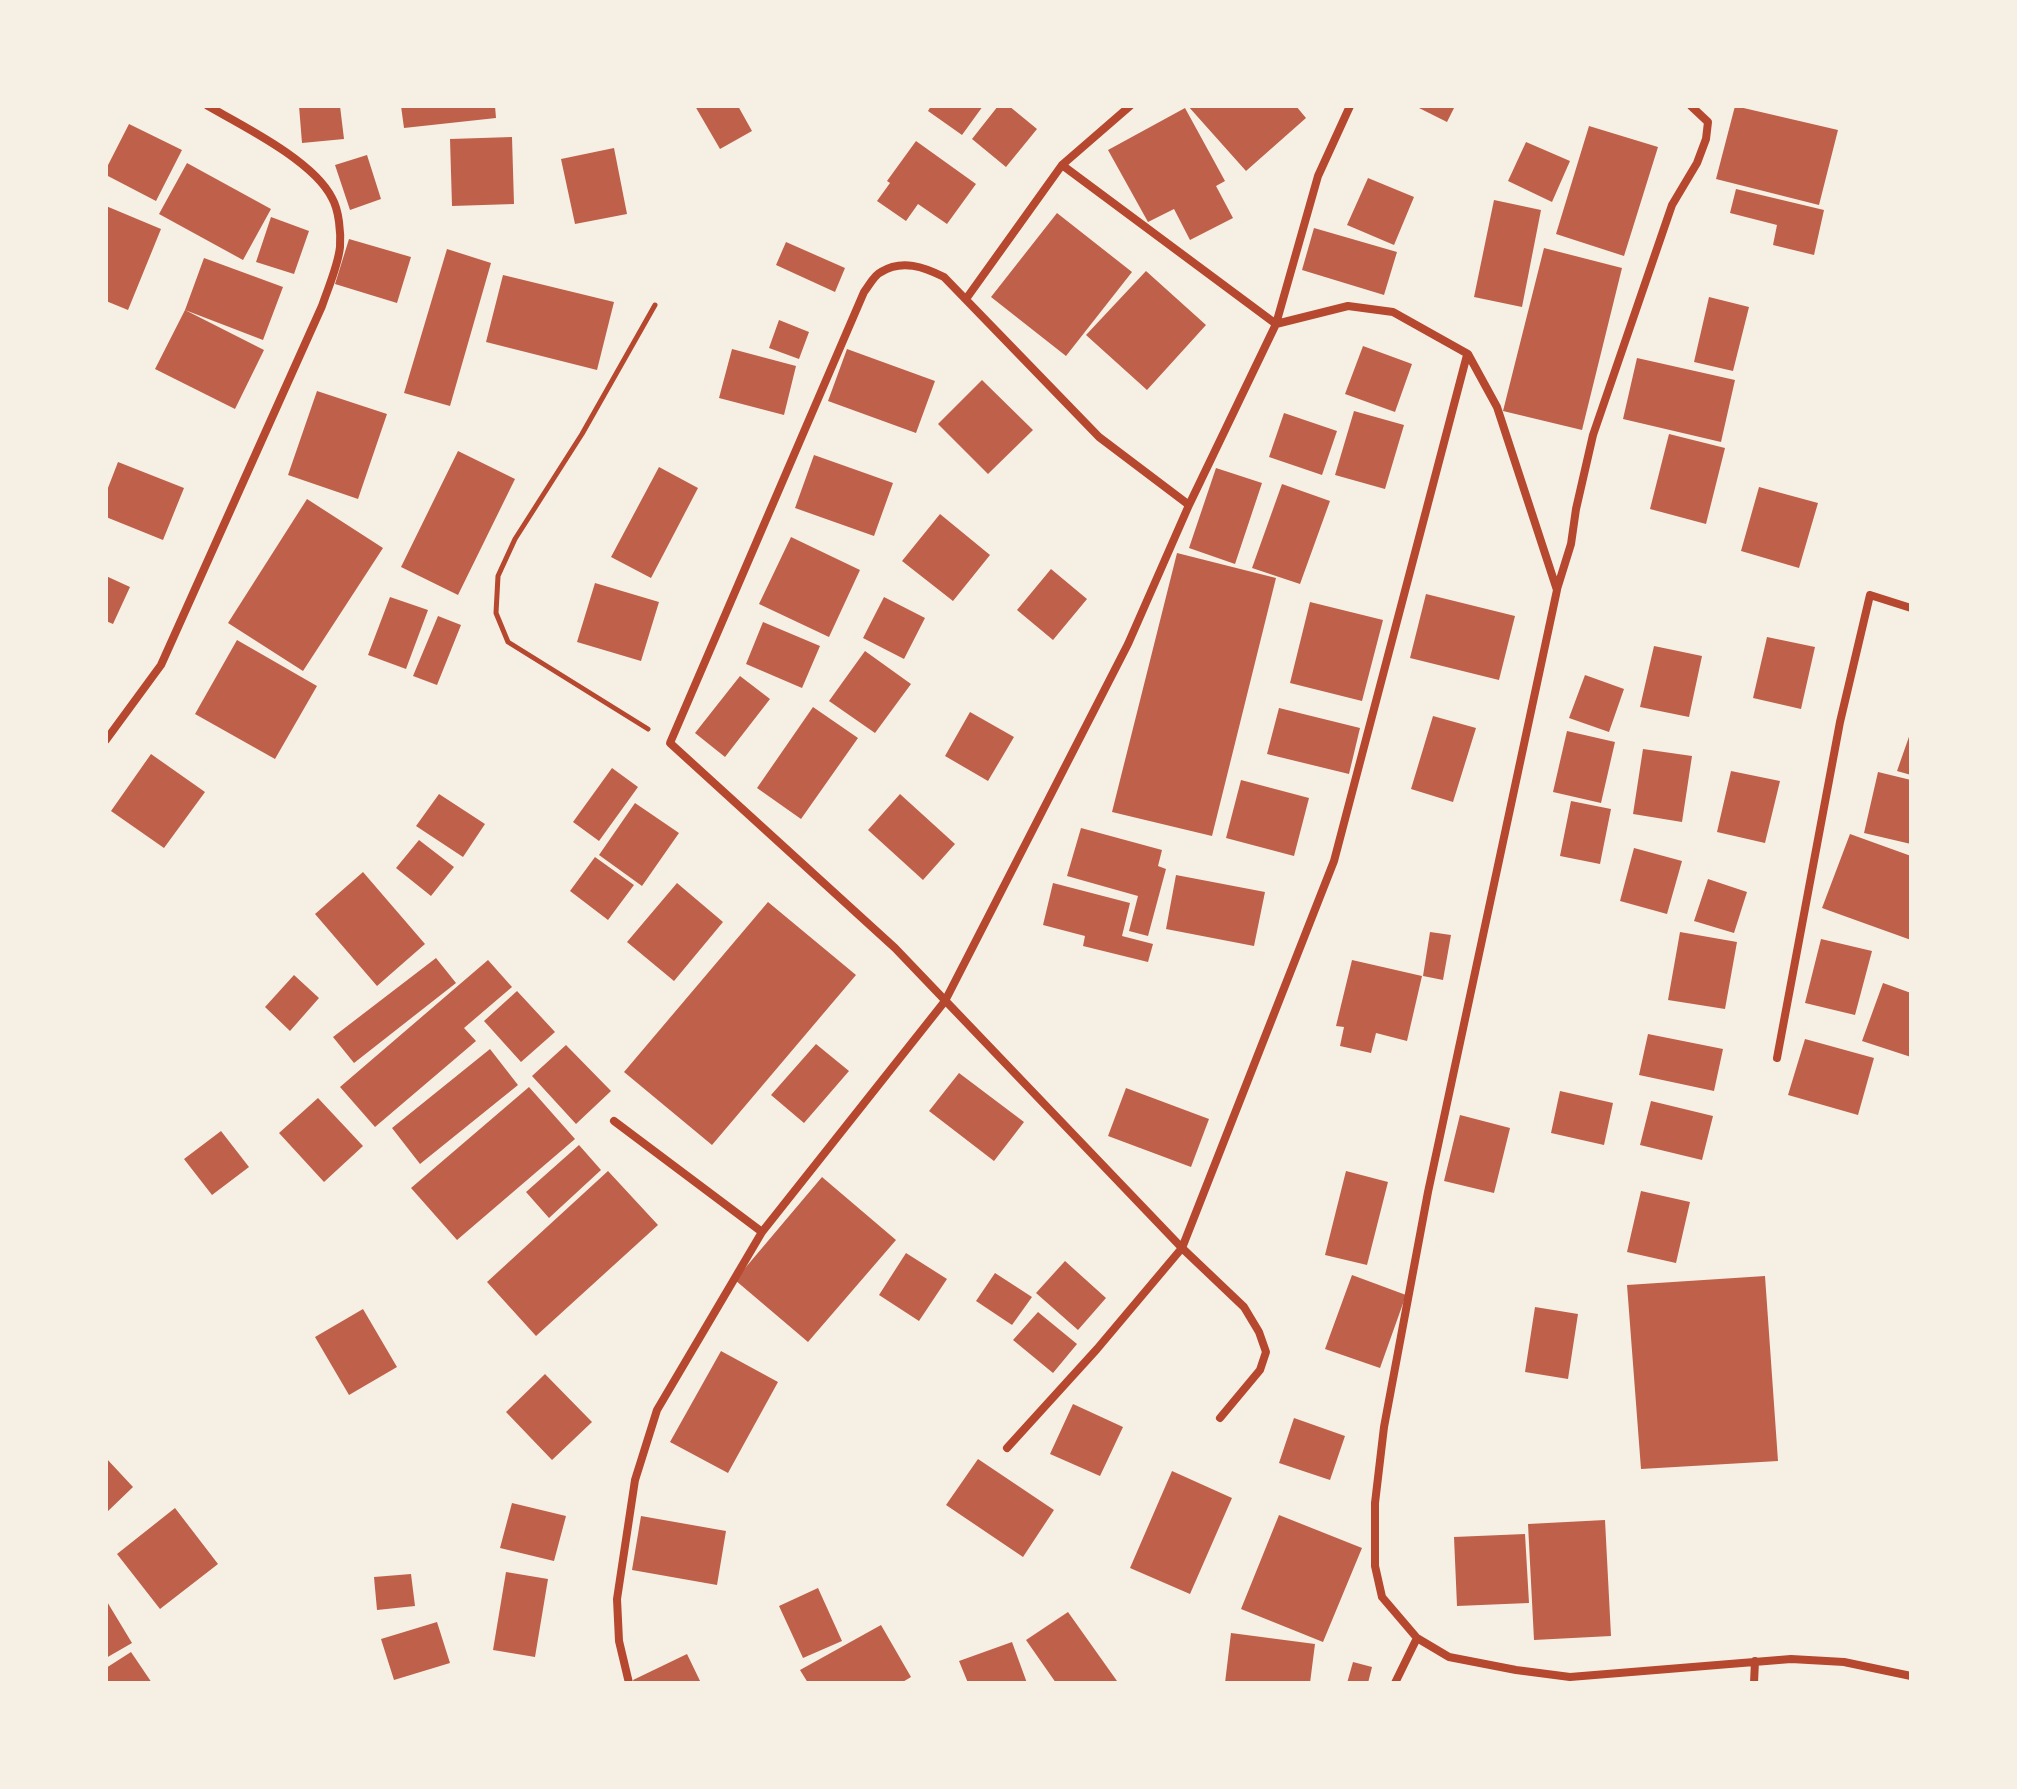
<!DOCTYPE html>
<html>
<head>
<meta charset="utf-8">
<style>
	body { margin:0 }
	#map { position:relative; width:2017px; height:1789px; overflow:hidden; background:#f6efe4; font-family:Karla,sans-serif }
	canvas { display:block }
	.frame { position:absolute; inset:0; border:108px solid #f6efe4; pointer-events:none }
</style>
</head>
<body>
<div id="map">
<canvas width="2017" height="1789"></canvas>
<div class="frame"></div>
</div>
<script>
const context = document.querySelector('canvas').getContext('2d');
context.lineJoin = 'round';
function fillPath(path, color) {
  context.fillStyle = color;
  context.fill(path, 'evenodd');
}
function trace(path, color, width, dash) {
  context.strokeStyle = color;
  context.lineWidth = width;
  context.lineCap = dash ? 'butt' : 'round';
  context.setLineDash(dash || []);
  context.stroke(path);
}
fillPath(new Path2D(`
	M 299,106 L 340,106 L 344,139 L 302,143 Z
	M 401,106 L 495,106 L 496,118 L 404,128 Z
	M 695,106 L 738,106 L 752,131 L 720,149 Z
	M 931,106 L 983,106 L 962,135 L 928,111 Z
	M 998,106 L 1009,106 L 1037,129 L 1006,167 L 972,139 Z
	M 1188,106 L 1296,106 L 1306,118 L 1246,171 Z
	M 1415,106 L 1455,106 L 1447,122 Z
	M 1735,106 L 1838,130 L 1819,205 L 1716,179 Z
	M 1185,108 L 1225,181 L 1216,186 L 1233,218 L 1190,240 L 1174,209 L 1148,222 L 1108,150 Z
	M 129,124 L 182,150 L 156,201 L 106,175 L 106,169 Z
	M 1589,126 L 1658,147 L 1624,256 L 1556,234 Z
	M 512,137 L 514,204 L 452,206 L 450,139 Z
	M 916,141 L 976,184 L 947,224 L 918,204 L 906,221 L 877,201 L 890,183 L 887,181 Z
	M 1526,142 L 1570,161 L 1552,202 L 1508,181 Z
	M 614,148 L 627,214 L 575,224 L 561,159 Z
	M 367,155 L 381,199 L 350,210 L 335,165 Z
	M 187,163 L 271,209 L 243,260 L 159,214 Z
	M 1368,178 L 1414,197 L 1394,245 L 1347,225 Z
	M 1736,189 L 1824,210 L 1814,255 L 1773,245 L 1777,225 L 1730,213 Z
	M 1494,200 L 1541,210 L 1522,307 L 1474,297 Z
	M 106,206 L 161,229 L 128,310 L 106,301 Z
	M 1057,213 L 1132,272 L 1066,356 L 991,297 Z
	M 271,217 L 309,231 L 294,274 L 256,262 Z
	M 1314,228 L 1397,252 L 1384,295 L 1302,270 Z
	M 349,239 L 411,257 L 397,303 L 335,284 Z
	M 786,242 L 845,268 L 835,292 L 776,265 Z
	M 1544,248 L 1622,268 L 1582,430 L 1503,411 Z
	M 447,249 L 491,263 L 450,406 L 404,393 Z
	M 204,258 L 283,287 L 263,340 L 185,310 Z
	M 1146,271 L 1206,325 L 1147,390 L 1086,335 Z
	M 503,275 L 614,302 L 597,370 L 486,342 Z
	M 1709,297 L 1749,307 L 1733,371 L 1694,362 Z
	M 185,310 L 264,350 L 235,409 L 155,369 Z
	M 779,320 L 809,332 L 799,359 L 769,348 Z
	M 1363,346 L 1412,364 L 1395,412 L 1345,394 Z
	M 732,349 L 796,366 L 784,415 L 719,398 Z
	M 847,349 L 935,381 L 916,433 L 828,401 Z
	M 1637,358 L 1735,380 L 1721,442 L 1623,419 Z
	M 982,380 L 1033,430 L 988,474 L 938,424 Z
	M 317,391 L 387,414 L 358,499 L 288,475 Z
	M 1354,411 L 1404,425 L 1385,489 L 1335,475 Z
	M 1284,413 L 1337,431 L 1322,475 L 1269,457 Z
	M 1669,434 L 1725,448 L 1706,524 L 1650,509 Z
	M 458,451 L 515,479 L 458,595 L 401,567 Z
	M 814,455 L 893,483 L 874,536 L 795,508 Z
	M 118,462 L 184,488 L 163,540 L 106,517 L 106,493 Z
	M 659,467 L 698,488 L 651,578 L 611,557 Z
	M 1216,468 L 1262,483 L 1235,564 L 1189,548 Z
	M 1282,484 L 1330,501 L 1300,584 L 1252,568 Z
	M 1759,487 L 1818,503 L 1799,568 L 1741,551 Z
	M 307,499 L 383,548 L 303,671 L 228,623 Z
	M 940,514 L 990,555 L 953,601 L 902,561 Z
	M 791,537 L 860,570 L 829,637 L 759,604 Z
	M 1177,553 L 1276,578 L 1212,836 L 1112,812 Z
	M 1051,569 L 1087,599 L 1053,640 L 1017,610 Z
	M 106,576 L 130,587 L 113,624 L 106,621 Z
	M 595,583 L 659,602 L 641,661 L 577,642 Z
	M 1426,594 L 1515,616 L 1499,680 L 1410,658 Z
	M 390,597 L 428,610 L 406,669 L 368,655 Z
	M 884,597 L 925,618 L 904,659 L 863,638 Z
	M 1310,602 L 1383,620 L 1362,701 L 1290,683 Z
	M 438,616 L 461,625 L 437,685 L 413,676 Z
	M 763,622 L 820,646 L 802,688 L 746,664 Z
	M 1767,637 L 1815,647 L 1801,709 L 1753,698 Z
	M 237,640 L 317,686 L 275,759 L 195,714 Z
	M 1654,646 L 1702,656 L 1689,717 L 1640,707 Z
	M 865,651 L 911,684 L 875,733 L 829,701 Z
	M 1585,675 L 1624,689 L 1609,732 L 1569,718 Z
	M 740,676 L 770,699 L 725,757 L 695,733 Z
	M 813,707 L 858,738 L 801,819 L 757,788 Z
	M 1279,708 L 1360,728 L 1349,774 L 1267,754 Z
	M 970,712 L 1014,737 L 988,781 L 945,756 Z
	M 1433,716 L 1476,728 L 1453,802 L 1411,789 Z
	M 1567,731 L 1615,742 L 1601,803 L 1553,792 Z
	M 1911,731 L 1911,775 L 1897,771 Z
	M 1643,749 L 1692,756 L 1682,822 L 1633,814 Z
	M 151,754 L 205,792 L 164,848 L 111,811 Z
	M 612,768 L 638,787 L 599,841 L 573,822 Z
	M 1731,771 L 1780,781 L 1765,843 L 1717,832 Z
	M 1878,772 L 1911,780 L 1911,844 L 1864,833 Z
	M 1241,780 L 1309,798 L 1294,856 L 1226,838 Z
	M 439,794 L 485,824 L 463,857 L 416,826 Z
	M 900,794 L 955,844 L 923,880 L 868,830 Z
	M 1571,801 L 1611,809 L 1600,864 L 1560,856 Z
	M 635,803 L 679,833 L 642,886 L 599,855 Z
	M 1081,828 L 1162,850 L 1158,866 L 1166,869 L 1148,936 L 1129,931 L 1138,896 L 1067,876 Z
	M 1850,834 L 1911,856 L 1911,940 L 1822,908 Z
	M 419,840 L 454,867 L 431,896 L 396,868 Z
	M 1634,848 L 1682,861 L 1667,914 L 1620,901 Z
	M 595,857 L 634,885 L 608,920 L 570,891 Z
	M 363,872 L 425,944 L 377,986 L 315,914 Z
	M 1176,875 L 1265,892 L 1254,946 L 1166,929 Z
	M 1708,879 L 1747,892 L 1734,933 L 1694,921 Z
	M 677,883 L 723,922 L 674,981 L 627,942 Z
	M 1053,883 L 1130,903 L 1122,936 L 1153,944 L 1148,962 L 1083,946 L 1085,936 L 1043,925 Z
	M 768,902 L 856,975 L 712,1145 L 624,1072 Z
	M 1430,932 L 1451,935 L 1443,980 L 1423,976 Z
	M 1680,932 L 1737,942 L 1725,1009 L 1668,1000 Z
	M 1821,939 L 1872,951 L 1855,1015 L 1805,1003 Z
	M 436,958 L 456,983 L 354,1063 L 333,1037 Z
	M 488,960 L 512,987 L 464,1028 L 476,1041 L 375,1127 L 340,1087 Z
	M 1352,960 L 1422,976 L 1407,1041 L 1376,1033 L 1371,1053 L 1340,1046 L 1344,1027 L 1336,1026 Z
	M 294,975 L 319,998 L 290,1031 L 265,1007 Z
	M 1883,983 L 1911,993 L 1911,1057 L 1862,1041 Z
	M 517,991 L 555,1032 L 521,1062 L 484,1021 Z
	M 1648,1034 L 1723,1049 L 1714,1091 L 1639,1075 Z
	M 1805,1039 L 1874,1058 L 1858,1115 L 1788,1095 Z
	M 816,1044 L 849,1071 L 804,1123 L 771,1095 Z
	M 566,1045 L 611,1091 L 576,1124 L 532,1076 Z
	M 490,1049 L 518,1085 L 420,1164 L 392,1128 Z
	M 959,1073 L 1024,1122 L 994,1161 L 929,1111 Z
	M 529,1087 L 575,1139 L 457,1240 L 411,1188 Z
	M 1126,1088 L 1209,1119 L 1191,1167 L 1108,1136 Z
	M 1560,1091 L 1613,1103 L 1604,1145 L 1551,1133 Z
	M 318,1098 L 363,1146 L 324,1182 L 279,1133 Z
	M 1651,1101 L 1713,1116 L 1702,1160 L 1640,1145 Z
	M 1460,1115 L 1510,1128 L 1494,1193 L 1444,1181 Z
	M 221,1131 L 249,1167 L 212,1195 L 184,1159 Z
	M 579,1145 L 601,1170 L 549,1218 L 526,1192 Z
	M 608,1171 L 658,1225 L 536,1336 L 487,1282 Z
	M 1346,1171 L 1388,1182 L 1367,1265 L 1325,1255 Z
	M 822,1177 L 896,1240 L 808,1342 L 735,1280 Z
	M 1641,1191 L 1690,1202 L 1676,1263 L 1627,1252 Z
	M 906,1253 L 947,1279 L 919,1321 L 879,1295 Z
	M 1065,1261 L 1106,1298 L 1078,1330 L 1036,1293 Z
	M 995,1273 L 1032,1297 L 1012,1325 L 976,1301 Z
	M 1352,1275 L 1406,1295 L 1380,1368 L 1325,1349 Z
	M 1765,1276 L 1778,1461 L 1641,1469 L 1627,1285 Z
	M 1535,1307 L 1578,1314 L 1568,1379 L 1525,1372 Z
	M 363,1309 L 397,1367 L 349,1395 L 315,1337 Z
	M 1038,1312 L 1077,1344 L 1053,1373 L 1013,1340 Z
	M 721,1351 L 778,1382 L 728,1473 L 670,1442 Z
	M 545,1374 L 592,1422 L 552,1460 L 506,1412 Z
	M 1073,1404 L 1123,1427 L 1100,1476 L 1050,1454 Z
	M 1294,1418 L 1345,1436 L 1330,1480 L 1279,1463 Z
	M 106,1458 L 133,1487 L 106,1513 Z
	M 978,1459 L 1054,1510 L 1023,1557 L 946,1505 Z
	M 1172,1471 L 1232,1498 L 1190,1594 L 1130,1568 Z
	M 512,1503 L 566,1516 L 554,1561 L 500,1548 Z
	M 175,1508 L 218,1564 L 160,1609 L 117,1554 Z
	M 1279,1515 L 1362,1548 L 1323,1642 L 1241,1609 Z
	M 641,1516 L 726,1531 L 717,1585 L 632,1570 Z
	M 1605,1520 L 1611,1636 L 1534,1640 L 1528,1524 Z
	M 1525,1534 L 1529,1603 L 1457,1606 L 1454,1537 Z
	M 506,1572 L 548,1579 L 535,1657 L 493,1650 Z
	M 411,1574 L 415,1606 L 377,1610 L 374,1577 Z
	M 818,1588 L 842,1641 L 803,1658 L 779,1606 Z
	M 106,1600 L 132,1643 L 106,1658 Z
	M 1068,1612 L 1117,1681 L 1114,1683 L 1056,1683 L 1026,1640 Z
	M 437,1622 L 450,1663 L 394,1680 L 381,1639 Z
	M 881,1625 L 911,1677 L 901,1683 L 808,1683 L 800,1670 Z
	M 1231,1633 L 1315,1644 L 1310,1683 L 1225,1683 Z
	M 1012,1642 L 1027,1683 L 968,1683 L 959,1661 Z
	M 131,1652 L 152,1683 L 106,1683 L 106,1668 Z
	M 687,1654 L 701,1683 L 634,1683 L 633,1680 Z
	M 1353,1662 L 1372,1667 L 1368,1683 L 1347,1683 Z`), '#bf614a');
trace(new Path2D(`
	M 648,729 L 508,642 L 496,613 L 498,576 L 515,539 L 582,434 L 655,305`), '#b5482f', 5);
trace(new Path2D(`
	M 1062,165 L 1276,324
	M 966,299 L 1062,165 L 1130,106
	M 1276,324 L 1348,306 L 1393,312 L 1468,354 L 1497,407 L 1557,590 L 1428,1192 L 1384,1427 L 1375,1503 L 1375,1566 L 1382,1597 L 1417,1638 L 1449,1657 L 1516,1670 L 1570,1677 L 1791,1659 L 1844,1662 L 1911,1676
	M 1189,505 L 1099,437 L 944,277 C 924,267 902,259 881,272 C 874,275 869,286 864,292 L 670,743 L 895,948 L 1182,1248 L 1244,1307 L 1259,1332 L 1266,1352 L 1260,1370 L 1220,1418
	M 1557,589 L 1571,544 L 1576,509 L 1593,435 L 1672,205 L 1697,163 L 1706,139 L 1708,122 L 1691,106
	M 106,740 L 161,665 L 322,306 C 328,288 338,266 340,247 C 341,233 339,210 332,198 C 314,161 243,126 208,106
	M 1777,1058 L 1840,722 L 1870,595 L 1911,608
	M 614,1121 L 762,1232
	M 1007,1448 L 1097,1349 L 1182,1248 L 1334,861 L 1467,355
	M 629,1683 L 619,1641 L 617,1599 L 635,1480 L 657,1410 L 762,1232 L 945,1001 L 1128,644 L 1189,505 L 1276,324 L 1318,176 L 1350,106
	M 1395,1683 L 1417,1638
	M 1754,1683 L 1755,1661`), '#b5482f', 8);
</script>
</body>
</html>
